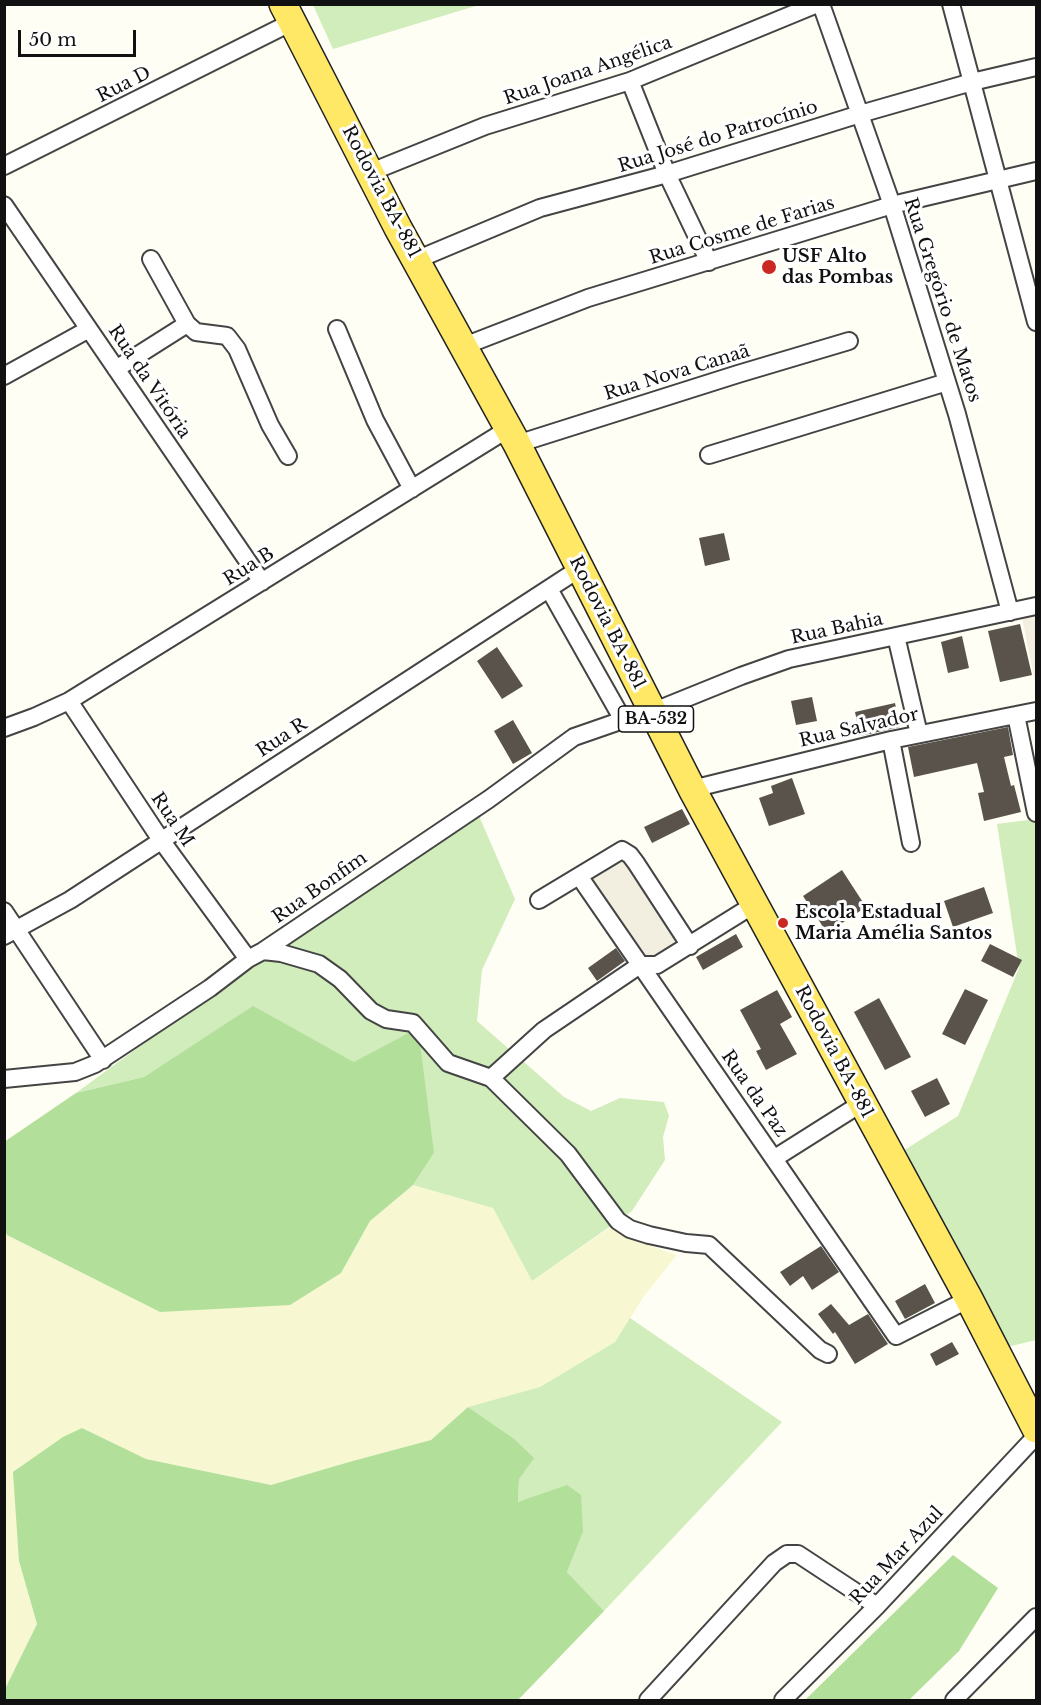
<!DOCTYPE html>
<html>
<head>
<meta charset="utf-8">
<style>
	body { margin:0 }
	#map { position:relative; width:1041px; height:1705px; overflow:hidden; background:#fffef5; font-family:"Libre Baskerville",serif }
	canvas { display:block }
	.frame { position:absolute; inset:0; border:6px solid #111; pointer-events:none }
	.scale { position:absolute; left:18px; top:30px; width:118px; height:27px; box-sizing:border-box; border:3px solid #111; border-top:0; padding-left:8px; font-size:18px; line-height:21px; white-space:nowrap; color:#111; -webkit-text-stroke:4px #fff; paint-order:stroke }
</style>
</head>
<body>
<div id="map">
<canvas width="1041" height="1705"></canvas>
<div class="frame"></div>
<div class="scale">50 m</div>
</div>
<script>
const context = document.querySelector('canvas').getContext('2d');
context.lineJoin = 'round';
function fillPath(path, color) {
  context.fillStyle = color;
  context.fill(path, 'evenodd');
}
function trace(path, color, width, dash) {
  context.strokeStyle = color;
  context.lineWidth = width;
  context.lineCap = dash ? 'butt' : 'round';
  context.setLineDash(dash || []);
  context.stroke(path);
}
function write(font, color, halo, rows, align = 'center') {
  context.font = font + ' "Libre Baskerville",serif';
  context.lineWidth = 6;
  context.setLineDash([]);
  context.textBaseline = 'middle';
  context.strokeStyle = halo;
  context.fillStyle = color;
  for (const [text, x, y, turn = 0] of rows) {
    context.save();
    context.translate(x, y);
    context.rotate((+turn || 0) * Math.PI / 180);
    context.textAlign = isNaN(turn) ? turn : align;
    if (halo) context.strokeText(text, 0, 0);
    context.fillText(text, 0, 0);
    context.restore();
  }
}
fillPath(new Path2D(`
	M 413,1185 L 493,1208 L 532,1281 L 609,1228 L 642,1243 L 677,1255 L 644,1296 L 615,1342 L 540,1387 L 468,1407 L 431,1440 L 349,1462 L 271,1485 L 146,1459 L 82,1428 L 19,1561 L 37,1624 L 5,1689 L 4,1227 L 7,1235 L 160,1312 L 341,1273 L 370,1221 Z`), '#f7f7d2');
fillPath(new Path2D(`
	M 313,5 L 479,5 L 333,49 Z
	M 479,816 L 515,899 L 482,970 L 477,1021 L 564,1097 L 591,1111 L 620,1098 L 664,1102 L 669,1116 L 663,1137 L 665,1160 L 632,1211 L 532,1281 L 493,1208 L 413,1185 L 434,1153 L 354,1062 L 253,1007 L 144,1077 L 76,1093 L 238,974 Z
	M 1036,819 L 1036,1340 L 1007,1347 L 903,1151 L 958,1116 L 1019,968 L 997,824 Z
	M 630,1318 L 782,1422 L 604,1611 L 567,1572 L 583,1532 L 539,1496 L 518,1502 L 519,1479 L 513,1438 L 468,1407 L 540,1387 L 615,1342 Z`), '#d0edbb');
fillPath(new Path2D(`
	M 253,1006 L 354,1062 L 418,1028 L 434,1153 L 413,1185 L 370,1221 L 341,1273 L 290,1305 L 160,1312 L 7,1235 L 4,1227 L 4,1142 L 76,1093 L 144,1077 Z
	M 468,1407 L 513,1438 L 534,1458 L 519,1479 L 518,1502 L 567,1485 L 581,1495 L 583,1532 L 567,1572 L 604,1611 L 518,1700 L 5,1700 L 5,1689 L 37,1624 L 19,1561 L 13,1472 L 63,1437 L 82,1428 L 146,1459 L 271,1485 L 349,1462 L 431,1440 Z
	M 953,1555 L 998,1588 L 959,1651 L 909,1700 L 805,1700 Z`), '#b2df99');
fillPath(new Path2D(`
	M 1036,614 L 1036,688 L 1022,617 Z
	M 622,856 L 680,945 L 655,960 L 642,960 L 586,877 Z`), '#f2efe1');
fillPath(new Path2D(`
	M 724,533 L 730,560 L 705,566 L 699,538 Z
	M 1020,624 L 1032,675 L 1000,682 L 988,631 Z
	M 962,636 L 969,668 L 948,673 L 941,642 Z
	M 497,647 L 523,686 L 502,699 L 477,661 Z
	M 812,697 L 817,721 L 796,725 L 791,701 Z
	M 895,703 L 900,727 L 860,736 L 855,712 Z
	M 513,720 L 532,753 L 513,764 L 494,731 Z
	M 1008,727 L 1013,755 L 1004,757 L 1011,786 L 1014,785 L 1021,812 L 984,821 L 978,793 L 984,792 L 977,763 L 914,777 L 908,747 Z
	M 792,778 L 805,814 L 769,826 L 759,798 L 773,793 L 771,786 Z
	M 682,809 L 690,824 L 652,843 L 644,827 Z
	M 842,870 L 866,907 L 827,933 L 803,896 Z
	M 984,887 L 993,913 L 953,927 L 944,901 Z
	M 736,934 L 743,947 L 703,970 L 696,957 Z
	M 990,944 L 1022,960 L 1013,977 L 981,961 Z
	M 616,948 L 625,961 L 597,981 L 588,968 Z
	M 965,989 L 988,1000 L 965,1045 L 942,1034 Z
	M 777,990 L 792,1017 L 780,1024 L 797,1054 L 766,1070 L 756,1051 L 761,1049 L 740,1010 Z
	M 879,998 L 911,1057 L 885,1070 L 854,1012 Z
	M 937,1078 L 950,1104 L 925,1117 L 911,1091 Z
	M 821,1246 L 839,1272 L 812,1290 L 803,1276 L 790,1286 L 780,1272 Z
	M 925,1284 L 935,1303 L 905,1319 L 895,1301 Z
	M 831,1304 L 849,1325 L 868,1314 L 888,1344 L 855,1364 L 835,1332 L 833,1334 L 818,1314 Z
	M 952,1342 L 959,1354 L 936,1366 L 930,1354 Z`), '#5a534c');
const minor = new Path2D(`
	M 821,4 L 892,205 L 957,414 L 1010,612
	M 951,4 L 1036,322
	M 630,81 L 667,174 L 709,262
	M 4,166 L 292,22
	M 371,172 L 485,126 L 630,81 L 817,4
	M 4,205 L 262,582
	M 151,259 L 187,324 L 196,332 L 227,336 L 237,349 L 270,425 L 288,456
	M 416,260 L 540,208 L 667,174 L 860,114 L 972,82 L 1036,67
	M 337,329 L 375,420 L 412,489
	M 464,346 L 588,298 L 892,205 L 1036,171
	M 116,369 L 187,324
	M 4,376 L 89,329
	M 517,444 L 738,374 L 849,341
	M 709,455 L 947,382
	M 549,589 L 623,720
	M 896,636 L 919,734
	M 69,701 L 161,840 L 248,959
	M 1016,715 L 1036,813
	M 4,728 L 34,717 L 69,701 L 508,429
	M 891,740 L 911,843
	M 692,789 L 891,740 L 1036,711
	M 579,876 L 896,1336 L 969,1299
	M 539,900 L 622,850 L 630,855 L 636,863 L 690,946
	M 4,911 L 103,1060
	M 4,936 L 70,900 L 579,569
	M 263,951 L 281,953 L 319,964 L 340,979 L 371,1011 L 386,1019 L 413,1023 L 448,1063 L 491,1078 L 568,1154 L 618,1221 L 630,1229 L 649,1235 L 686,1243 L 709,1245 L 820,1350 L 828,1354
	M 491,1078 L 544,1030 L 640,965 L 657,965 L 755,904
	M 4,1079 L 75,1072 L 95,1064 L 210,988 L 248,959 L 263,951 L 489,799 L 574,737 L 623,720 L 652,712 L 741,676 L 789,659 L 1036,606
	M 775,1158 L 862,1103
	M 648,1700 L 774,1563 L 787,1554 L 798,1554 L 877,1606
	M 783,1700 L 877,1606 L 1036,1436
	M 954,1700 L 1036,1617`);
const primary = new Path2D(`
	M 283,4 L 398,228 L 517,444 L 692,789 L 969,1299 L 1036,1429`);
trace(minor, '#444', 20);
trace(primary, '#222', 30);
trace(minor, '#fff', 16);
trace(primary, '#ffe865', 27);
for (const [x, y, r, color] of [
	[769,267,8,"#ca2820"],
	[783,923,6,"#ca2820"]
]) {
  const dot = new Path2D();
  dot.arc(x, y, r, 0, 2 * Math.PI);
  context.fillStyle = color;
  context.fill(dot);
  trace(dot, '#fff', 2);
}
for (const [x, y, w] of [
	[656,719,75]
]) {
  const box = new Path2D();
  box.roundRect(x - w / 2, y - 13, w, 26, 4.5);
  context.fillStyle = '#fff';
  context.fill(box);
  trace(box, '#111', 1.5);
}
write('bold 16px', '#111', null, [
	["BA-532",656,719]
]);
write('18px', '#111', '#fff', [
	["Rua Joana Angélica",588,71,-19],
	["Rua D",124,85,-27],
	["Rua José do Patrocínio",718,137,-17],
	["Rodovia BA-881",381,192,62],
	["Rua Cosme de Farias",742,231,-17],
	["Rua Gregório de Matos",942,300,72],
	["Rua Nova Canaã",677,373,-17],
	["Rua da Vitória",149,382,56],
	["Rua B",249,567,-32],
	["Rodovia BA-881",607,623,63],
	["Rua Bahia",837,629,-12],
	["Rua Salvador",859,728,-13],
	["Rua R",282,738,-33],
	["Rua M",172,820,56],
	["Rua Bonfim",320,888,-35],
	["Rodovia BA-881",834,1052,62],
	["Rua da Paz",754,1094,55],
	["Rua Mar Azul",897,1556,-47]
]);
write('bold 18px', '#111', '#fff', [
	["USF Alto",782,257],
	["das Pombas",782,278],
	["Escola Estadual",795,913],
	["Maria Amélia Santos",795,934]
], 'left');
</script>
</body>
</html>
